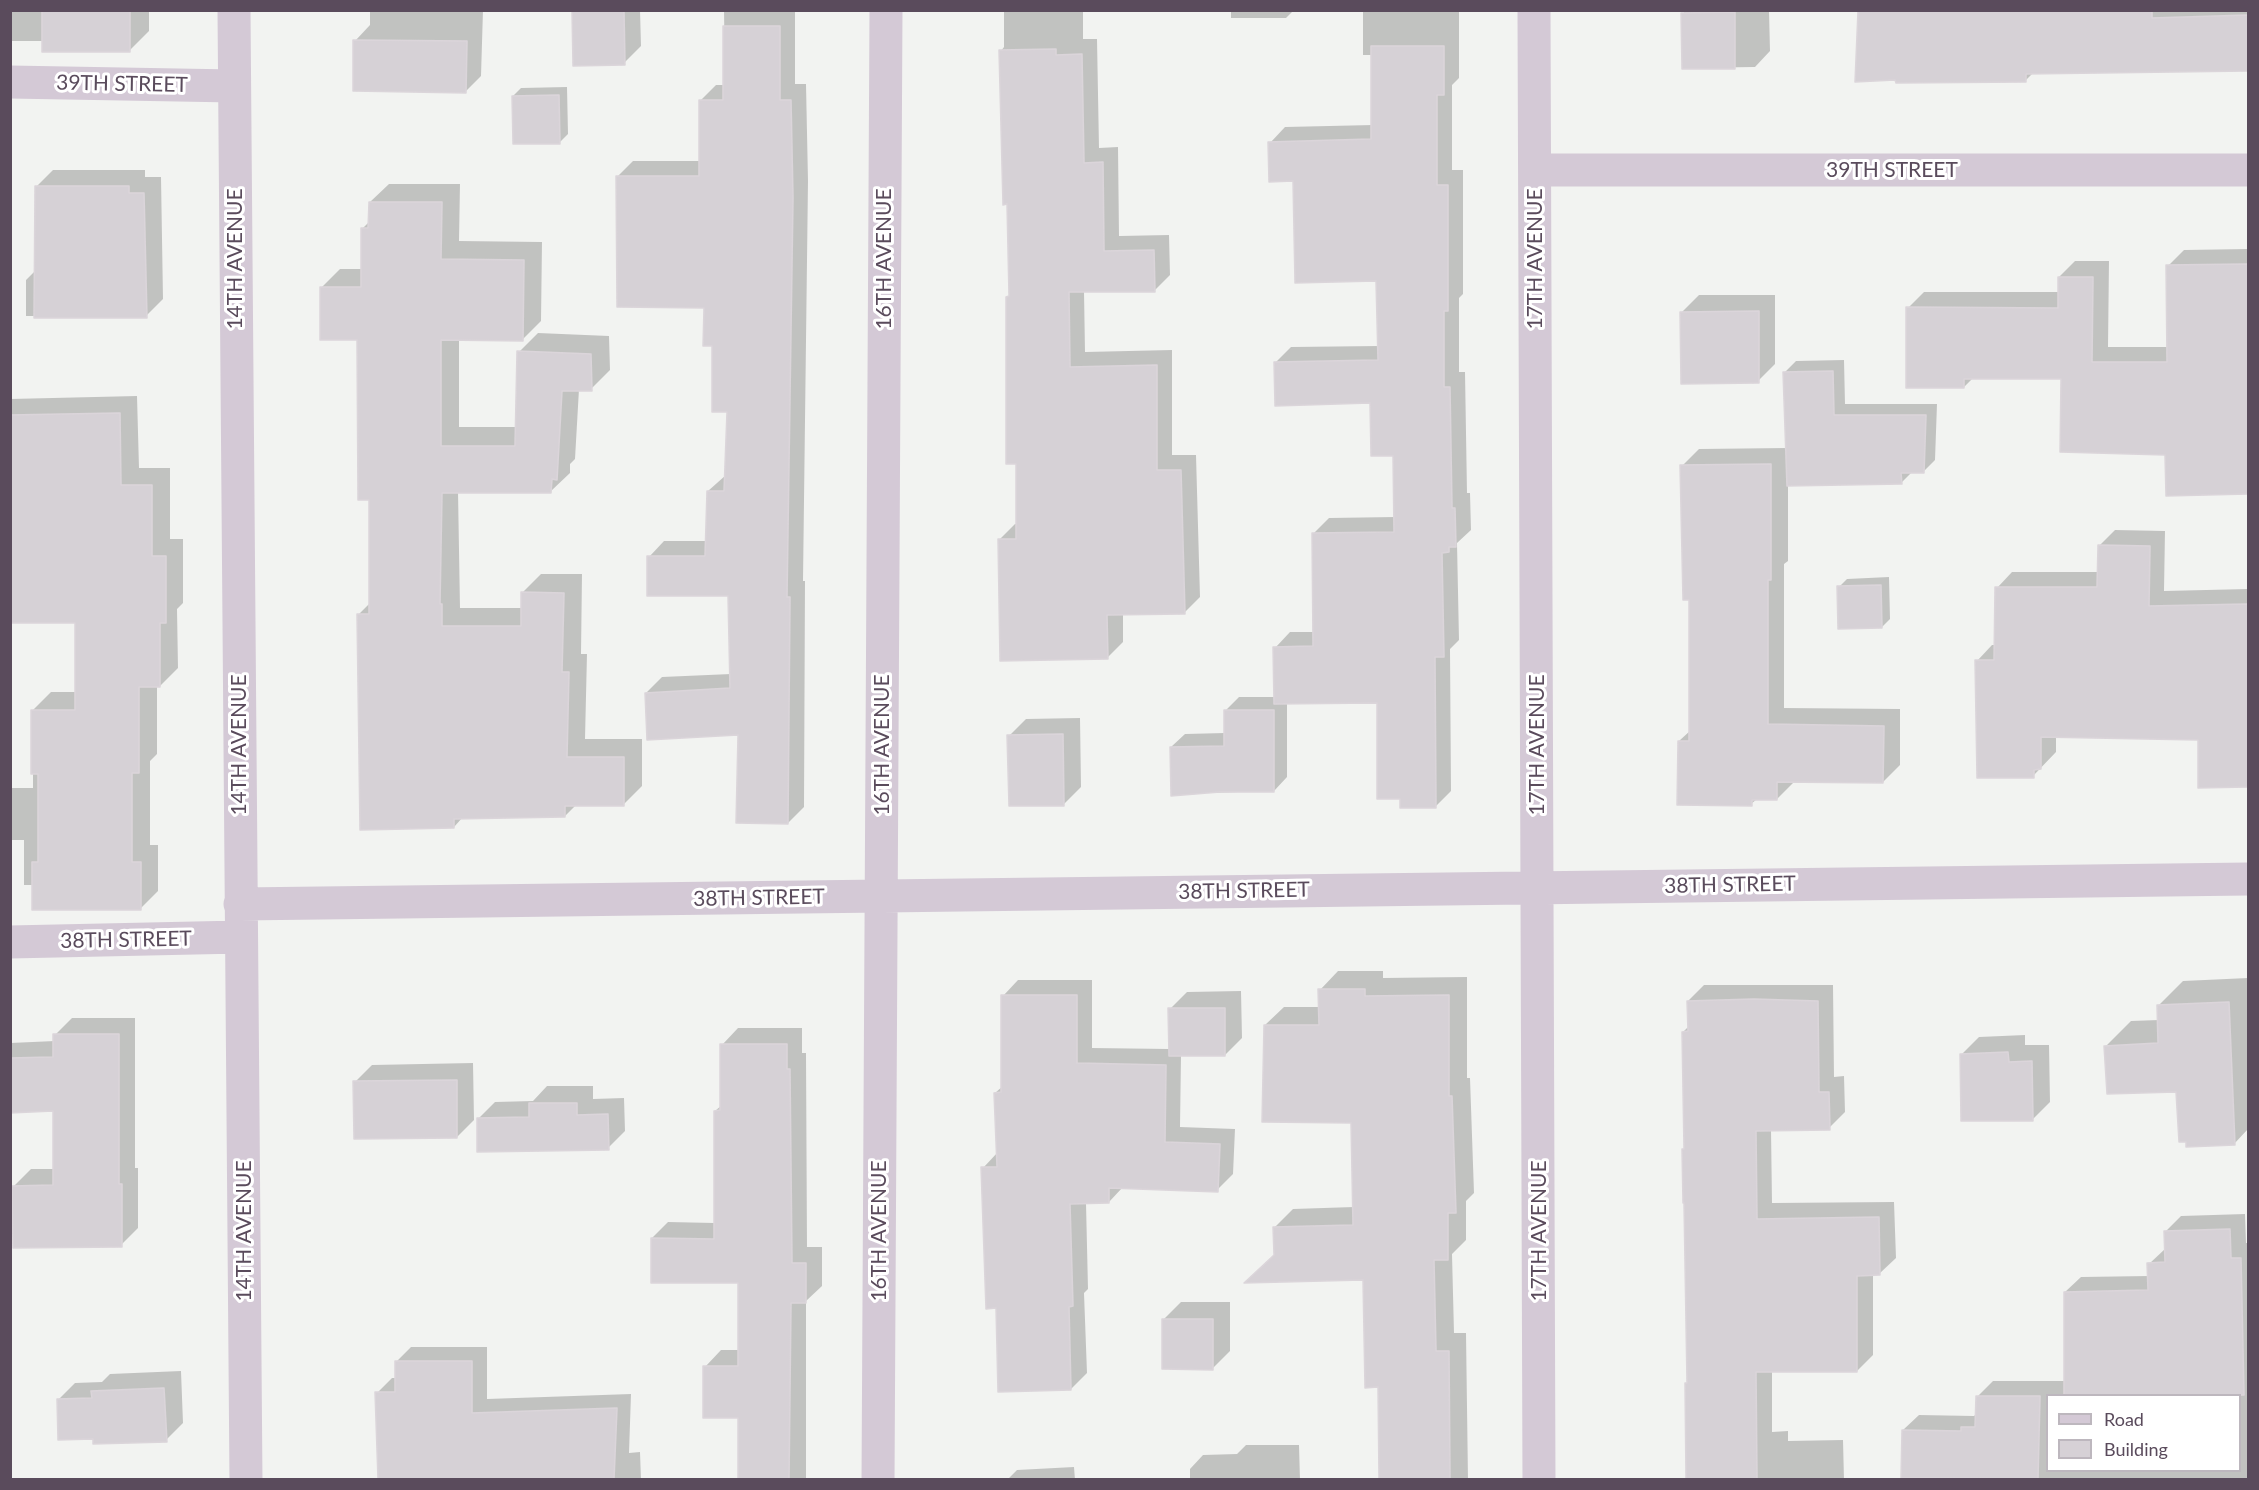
<!DOCTYPE html>
<html>
<head>
<meta charset="utf-8">
<style>
	body { margin:0 }
	#map { position:relative; width:2259px; height:1490px; overflow:hidden; background:#f2f3f1; font-family:Lato,sans-serif }
	canvas { display:block }
	.frame { position:absolute; inset:0; border:12px solid #5a4b5c; pointer-events:none }
	.legend { position:absolute; left:2046px; top:1394px; width:195px; height:78px; box-sizing:border-box; background:#fff; border:2px solid #bdb7be; margin:0; padding:8px 10px; list-style:none; font-size:18px; color:#5a4b5c }
	.legend li { display:flex; align-items:center; gap:12px; height:30px }
	.legend b { width:30px; border:2px solid #bdb7be }
</style>
</head>
<body>
<div id="map">
<canvas width="2259" height="1490"></canvas>
<div class="frame"></div>
<ul class="legend">
<li><b style="height:8px;background:#d4c9d6"></b>Road</li>
<li><b style="height:16px;background:#d6d1d6"></b>Building</li>
</ul>
</div>
<script>
const context = document.querySelector('canvas').getContext('2d');
context.lineJoin = 'round';
function fillPath(path, color) {
  context.fillStyle = color;
  context.fill(path, 'evenodd');
}
function trace(path, color, width, dash) {
  context.strokeStyle = color;
  context.lineWidth = width;
  context.lineCap = dash ? 'butt' : 'round';
  context.setLineDash(dash || []);
  context.stroke(path);
}
function write(font, color, halo, rows, align = 'center') {
  context.font = font + ' Lato,sans-serif';
  context.lineWidth = 6;
  context.setLineDash([]);
  context.textBaseline = 'middle';
  context.strokeStyle = halo;
  context.fillStyle = color;
  for (const [text, x, y, turn = 0] of rows) {
    context.save();
    context.translate(x, y);
    context.rotate((+turn || 0) * Math.PI / 180);
    context.textAlign = isNaN(turn) ? turn : align;
    if (halo) context.strokeText(text, 0, 0);
    context.fillText(text, 0, 0);
    context.restore();
  }
}
fillPath(new Path2D(`
	M 10,10 L 149,10 L 149,31 L 129,51 L 44,41 L 10,41 Z
	M 370,10 L 483,10 L 481,76 L 466,91 L 355,41 L 370,25 Z
	M 573,10 L 640,10 L 641,46 L 624,63 L 574,64 Z
	M 724,10 L 795,10 L 795,84 L 806,84 L 808,181 L 803,581 L 805,581 L 804,807 L 788,823 L 739,734 L 646,693 L 662,677 L 731,674 L 730,594 L 649,557 L 664,541 L 707,541 L 708,491 L 726,475 L 729,411 L 705,307 L 617,177 L 633,161 L 701,161 L 700,101 L 716,85 L 725,85 Z
	M 1004,10 L 1083,10 L 1083,39 L 1097,39 L 1099,148 L 1118,147 L 1119,236 L 1169,235 L 1170,275 L 1154,291 L 1084,291 L 1085,352 L 1172,350 L 1172,455 L 1196,455 L 1200,597 L 1184,613 L 1123,614 L 1123,642 L 1107,658 L 999,540 L 1015,524 L 1017,524 L 1017,463 L 1008,297 L 1011,294 L 1008,203 L 1001,51 L 1004,47 Z
	M 1231,10 L 1294,10 L 1286,18 L 1231,18 Z
	M 1363,10 L 1459,10 L 1459,78 L 1452,85 L 1452,170 L 1463,170 L 1463,294 L 1459,298 L 1459,372 L 1465,372 L 1467,493 L 1470,493 L 1471,530 L 1457,543 L 1459,640 L 1450,649 L 1451,791 L 1436,806 L 1378,701 L 1287,702 L 1287,777 L 1274,791 L 1172,794 L 1171,747 L 1185,734 L 1225,733 L 1225,711 L 1239,697 L 1275,697 L 1275,648 L 1290,632 L 1314,632 L 1313,534 L 1329,518 L 1395,517 L 1394,455 L 1372,402 L 1275,363 L 1291,347 L 1379,346 L 1378,279 L 1295,179 L 1270,143 L 1285,127 L 1373,125 L 1372,55 L 1363,55 Z
	M 1686,10 L 1769,10 L 1770,51 L 1755,67 L 1684,68 L 1683,14 Z
	M 1860,10 L 2248,10 L 2248,70 L 2034,72 L 2026,80 L 1857,80 Z
	M 567,87 L 568,134 L 560,142 L 513,96 L 521,88 Z
	M 53,170 L 145,170 L 145,177 L 161,177 L 163,299 L 146,316 L 26,316 L 26,280 L 36,270 L 36,187 Z
	M 389,184 L 460,184 L 459,241 L 542,242 L 541,321 L 522,340 L 459,339 L 459,427 L 517,427 L 519,352 L 538,333 L 609,336 L 610,370 L 591,389 L 579,389 L 575,459 L 570,464 L 570,473 L 551,491 L 458,491 L 460,608 L 522,608 L 522,593 L 541,574 L 582,574 L 581,654 L 587,654 L 585,739 L 642,739 L 642,786 L 623,805 L 576,805 L 565,816 L 463,817 L 454,827 L 358,615 L 370,603 L 371,498 L 359,338 L 321,288 L 340,269 L 362,269 L 362,229 L 370,221 L 370,202 Z
	M 2248,249 L 2248,492 L 2167,494 L 2166,454 L 2062,378 L 1973,378 L 1964,387 L 1908,308 L 1924,292 L 2059,292 L 2059,277 L 2075,261 L 2109,261 L 2108,347 L 2168,347 L 2168,266 L 2184,250 Z
	M 1699,295 L 1775,295 L 1775,364 L 1758,381 L 1682,312 Z
	M 1844,360 L 1845,404 L 1937,404 L 1935,460 L 1923,472 L 1912,472 L 1901,483 L 1788,484 L 1788,561 L 1784,564 L 1784,708 L 1900,709 L 1900,765 L 1883,782 L 1794,782 L 1777,799 L 1757,799 L 1751,804 L 1679,741 L 1691,730 L 1691,598 L 1682,466 L 1699,449 L 1787,448 L 1784,373 L 1796,361 Z
	M 137,396 L 139,468 L 170,468 L 170,539 L 183,539 L 183,603 L 177,609 L 178,668 L 160,686 L 157,686 L 157,754 L 150,761 L 150,845 L 158,845 L 158,891 L 140,909 L 34,885 L 24,885 L 24,840 L 10,840 L 10,788 L 33,788 L 33,710 L 51,692 L 77,692 L 77,621 L 10,621 L 10,399 Z
	M 2115,530 L 2165,531 L 2164,591 L 2248,589 L 2248,786 L 2200,786 L 2199,738 L 2056,736 L 2056,752 L 2033,776 L 1977,661 L 1992,645 L 1996,645 L 1997,588 L 2012,572 L 2099,572 L 2099,546 Z
	M 1889,577 L 1890,619 L 1882,627 L 1839,587 L 1847,579 Z
	M 1080,718 L 1081,787 L 1064,804 L 1009,736 L 1026,719 Z
	M 1338,971 L 1383,971 L 1383,978 L 1467,977 L 1467,1078 L 1470,1078 L 1474,1193 L 1466,1201 L 1466,1240 L 1452,1254 L 1454,1333 L 1466,1333 L 1468,1480 L 1381,1480 L 1380,1386 L 1364,1279 L 1276,1254 L 1275,1227 L 1293,1209 L 1354,1207 L 1352,1122 L 1265,1025 L 1284,1007 L 1320,1007 L 1320,990 Z
	M 2248,978 L 2248,1129 L 2234,1144 L 2178,1090 L 2106,1046 L 2131,1021 L 2159,1020 L 2158,1006 L 2183,981 Z
	M 1018,980 L 1092,980 L 1092,1048 L 1170,1049 L 1170,1009 L 1187,992 L 1241,991 L 1242,1038 L 1225,1055 L 1181,1055 L 1180,1127 L 1235,1129 L 1233,1174 L 1217,1190 L 1123,1187 L 1109,1202 L 1086,1203 L 1088,1289 L 1084,1293 L 1087,1373 L 1071,1389 L 997,1307 L 983,1168 L 998,1152 L 995,1093 L 1003,1086 L 1003,996 Z
	M 1704,985 L 1833,985 L 1834,1077 L 1844,1076 L 1845,1112 L 1829,1128 L 1771,1129 L 1772,1203 L 1894,1202 L 1896,1258 L 1879,1274 L 1873,1274 L 1873,1355 L 1857,1371 L 1772,1371 L 1772,1432 L 1788,1431 L 1788,1441 L 1843,1440 L 1844,1480 L 1688,1480 L 1687,1384 L 1689,1381 L 1683,1032 L 1689,1026 L 1688,1001 Z
	M 72,1018 L 135,1018 L 135,1168 L 138,1168 L 138,1228 L 121,1245 L 14,1186 L 31,1169 L 55,1169 L 55,1110 L 10,1111 L 10,1043 L 55,1041 L 55,1035 Z
	M 738,1028 L 802,1028 L 802,1053 L 806,1053 L 807,1247 L 822,1247 L 822,1286 L 806,1301 L 806,1480 L 739,1480 L 740,1417 L 705,1367 L 721,1350 L 739,1350 L 740,1282 L 652,1238 L 668,1222 L 715,1223 L 715,1111 L 722,1105 L 722,1045 Z
	M 2025,1035 L 2025,1045 L 2049,1045 L 2050,1102 L 2033,1119 L 1962,1054 L 1979,1037 Z
	M 473,1063 L 474,1120 L 457,1137 L 355,1082 L 372,1065 Z
	M 547,1086 L 593,1086 L 593,1099 L 624,1098 L 625,1131 L 608,1148 L 478,1119 L 495,1102 L 533,1101 Z
	M 2245,1214 L 2246,1243 L 2248,1243 L 2248,1480 L 1961,1480 L 1903,1430 L 1919,1415 L 1974,1416 L 1977,1413 L 1977,1397 L 1993,1381 L 2065,1381 L 2065,1292 L 2081,1277 L 2149,1276 L 2149,1264 L 2166,1248 L 2166,1231 L 2181,1216 ZM 2048,1396 L 2240,1396 L 2240,1470 L 2048,1470 Z
	M 1181,1302 L 1230,1302 L 1230,1351 L 1213,1368 L 1164,1319 Z
	M 411,1347 L 487,1347 L 487,1399 L 631,1394 L 629,1453 L 640,1452 L 641,1480 L 379,1480 L 377,1393 L 392,1378 L 396,1378 L 396,1362 Z
	M 181,1371 L 183,1423 L 166,1440 L 58,1400 L 75,1383 L 102,1382 L 110,1374 Z
	M 1246,1445 L 1299,1445 L 1300,1480 L 1190,1480 L 1190,1469 L 1203,1455 L 1237,1454 Z
	M 1074,1467 L 1075,1480 L 1007,1480 L 1017,1470 Z`), '#0003');
const building = new Path2D(`
	M 42,10 L 130,10 L 130,52 L 42,52 Z
	M 2152,10 L 2152,18 L 2248,15 L 2248,71 L 2026,74 L 2026,82 L 1896,83 L 1895,80 L 1855,82 L 1858,11 Z
	M 572,11 L 624,11 L 625,65 L 573,66 Z
	M 1735,12 L 1735,69 L 1682,69 L 1681,13 Z
	M 723,26 L 780,26 L 780,100 L 791,100 L 793,198 L 787,597 L 790,597 L 788,824 L 736,823 L 738,735 L 647,740 L 645,693 L 730,688 L 728,596 L 647,596 L 647,556 L 705,556 L 707,491 L 724,491 L 727,412 L 712,412 L 712,346 L 703,346 L 704,308 L 617,307 L 616,176 L 699,176 L 699,100 L 723,100 Z
	M 353,40 L 467,41 L 466,93 L 353,91 Z
	M 1371,46 L 1444,46 L 1444,95 L 1437,95 L 1437,185 L 1448,185 L 1448,311 L 1444,311 L 1444,387 L 1450,387 L 1452,508 L 1455,508 L 1456,547 L 1449,547 L 1449,552 L 1442,553 L 1444,657 L 1435,657 L 1436,808 L 1400,808 L 1400,799 L 1377,799 L 1377,703 L 1274,704 L 1273,647 L 1313,646 L 1312,533 L 1394,532 L 1393,456 L 1371,456 L 1370,403 L 1275,406 L 1274,362 L 1378,360 L 1376,281 L 1295,283 L 1293,181 L 1269,182 L 1268,142 L 1371,139 Z
	M 1056,49 L 1056,55 L 1082,54 L 1084,163 L 1103,162 L 1104,251 L 1154,250 L 1155,292 L 1069,292 L 1070,367 L 1157,365 L 1157,470 L 1181,470 L 1185,614 L 1107,615 L 1108,659 L 1000,661 L 998,539 L 1016,539 L 1016,464 L 1006,464 L 1006,297 L 1009,296 L 1007,204 L 1003,205 L 999,50 Z
	M 559,95 L 560,144 L 513,144 L 512,96 Z
	M 35,186 L 129,186 L 129,193 L 144,193 L 147,318 L 34,318 Z
	M 369,202 L 442,202 L 441,259 L 524,260 L 523,341 L 441,340 L 441,446 L 515,446 L 517,351 L 591,354 L 592,391 L 562,391 L 557,480 L 552,479 L 551,493 L 442,493 L 440,604 L 442,604 L 442,626 L 521,626 L 521,592 L 564,593 L 562,672 L 569,672 L 567,757 L 624,757 L 624,806 L 565,806 L 565,817 L 454,819 L 454,828 L 360,830 L 357,614 L 369,614 L 369,500 L 358,500 L 357,340 L 320,340 L 320,287 L 361,287 L 361,228 L 368,228 Z
	M 2248,264 L 2248,494 L 2166,496 L 2165,455 L 2060,452 L 2061,379 L 1964,379 L 1964,388 L 1906,388 L 1906,307 L 2058,308 L 2058,277 L 2093,277 L 2092,362 L 2167,362 L 2166,265 Z
	M 1759,311 L 1759,383 L 1681,384 L 1680,312 Z
	M 1833,371 L 1834,415 L 1926,415 L 1924,473 L 1901,473 L 1902,484 L 1787,486 L 1783,372 Z
	M 120,413 L 121,485 L 152,485 L 152,556 L 166,556 L 166,623 L 160,623 L 160,687 L 139,687 L 139,773 L 132,773 L 132,862 L 141,862 L 141,910 L 32,910 L 32,862 L 38,862 L 38,774 L 31,774 L 31,710 L 75,710 L 75,623 L 10,623 L 10,415 Z
	M 1771,464 L 1771,580 L 1768,580 L 1768,724 L 1884,726 L 1883,783 L 1777,782 L 1777,800 L 1752,800 L 1752,806 L 1677,805 L 1678,741 L 1689,741 L 1689,600 L 1683,600 L 1680,465 Z
	M 2098,545 L 2150,546 L 2149,606 L 2248,604 L 2248,787 L 2198,788 L 2198,740 L 2041,737 L 2041,769 L 2034,770 L 2034,778 L 1977,778 L 1975,660 L 1994,660 L 1995,587 L 2097,587 Z
	M 1881,585 L 1882,628 L 1838,629 L 1837,586 Z
	M 1224,710 L 1274,710 L 1274,792 L 1220,792 L 1171,796 L 1170,747 L 1224,746 Z
	M 1063,734 L 1064,806 L 1009,806 L 1007,735 Z
	M 1318,989 L 1365,989 L 1365,996 L 1449,995 L 1449,1096 L 1452,1096 L 1456,1213 L 1448,1213 L 1448,1260 L 1434,1260 L 1436,1351 L 1449,1351 L 1450,1479 L 1379,1479 L 1378,1387 L 1365,1388 L 1363,1280 L 1244,1283 L 1274,1255 L 1273,1227 L 1353,1225 L 1351,1123 L 1262,1122 L 1264,1025 L 1319,1025 Z
	M 1001,995 L 1077,995 L 1077,1063 L 1166,1065 L 1165,1142 L 1220,1144 L 1218,1192 L 1109,1188 L 1109,1203 L 1070,1204 L 1073,1306 L 1069,1307 L 1071,1390 L 998,1392 L 996,1308 L 986,1309 L 981,1167 L 997,1167 L 994,1093 L 1001,1092 Z
	M 1754,999 L 1818,1001 L 1819,1092 L 1829,1092 L 1830,1130 L 1756,1131 L 1757,1219 L 1879,1217 L 1880,1275 L 1857,1276 L 1857,1372 L 1756,1372 L 1757,1479 L 1686,1479 L 1685,1383 L 1687,1383 L 1684,1203 L 1683,1203 L 1682,1149 L 1684,1149 L 1682,1032 L 1688,1031 L 1687,1001 Z
	M 2229,1002 L 2235,1145 L 2186,1147 L 2186,1142 L 2179,1142 L 2176,1092 L 2107,1094 L 2104,1046 L 2158,1043 L 2157,1005 Z
	M 1168,1008 L 1225,1008 L 1225,1056 L 1169,1056 Z
	M 53,1034 L 119,1034 L 119,1184 L 122,1184 L 122,1247 L 13,1248 L 12,1186 L 53,1185 L 53,1111 L 10,1113 L 10,1058 L 53,1057 Z
	M 720,1044 L 787,1044 L 787,1069 L 790,1069 L 792,1263 L 806,1263 L 806,1303 L 791,1303 L 789,1479 L 738,1479 L 738,1418 L 703,1418 L 703,1366 L 738,1366 L 738,1283 L 651,1283 L 651,1238 L 714,1239 L 714,1111 L 720,1110 Z
	M 2008,1052 L 2009,1062 L 2032,1061 L 2033,1121 L 1961,1121 L 1960,1054 Z
	M 457,1080 L 457,1138 L 354,1139 L 353,1081 Z
	M 529,1103 L 577,1103 L 577,1115 L 608,1114 L 609,1150 L 477,1152 L 477,1118 L 529,1117 Z
	M 2230,1229 L 2231,1258 L 2241,1258 L 2244,1395 L 2064,1395 L 2064,1292 L 2148,1290 L 2147,1263 L 2165,1262 L 2164,1231 Z
	M 1162,1319 L 1213,1319 L 1213,1370 L 1162,1369 Z
	M 395,1361 L 472,1361 L 472,1413 L 617,1408 L 614,1479 L 378,1479 L 375,1392 L 395,1392 Z
	M 164,1388 L 167,1442 L 93,1444 L 93,1439 L 58,1440 L 57,1399 L 92,1398 L 91,1391 Z
	M 1976,1396 L 2040,1396 L 2038,1479 L 1901,1478 L 1902,1430 L 1961,1431 L 1961,1427 L 1975,1427 Z`);
fillPath(building, '#d6d1d6');
trace(building, '#dbd5da', 1.5);
trace(new Path2D(`
	M 234,10 L 246,1480
	M 1534,10 L 1539,1480
	M 10,82 L 234,86
	M 1535,170 L 2248,170
	M 240,904 L 2248,879
	M 10,942 L 241,937
	M 878,1480 L 886,10`), '#d4c9d6', 33);
write('21px', '#5a4b5c', '#fff', [
	["39TH STREET",122,84,1],
	["39TH STREET",1892,170],
	["14TH AVENUE",235,259,-90],
	["16TH AVENUE",884,259,-90],
	["17TH AVENUE",1535,259,-90],
	["14TH AVENUE",239,745,-90],
	["16TH AVENUE",882,745,-90],
	["17TH AVENUE",1537,745,-90],
	["38TH STREET",1730,885,-1],
	["38TH STREET",1244,891,-1],
	["38TH STREET",759,898,-1],
	["38TH STREET",126,940,-1],
	["14TH AVENUE",244,1231,-90],
	["16TH AVENUE",879,1231,-90],
	["17TH AVENUE",1539,1231,-90]
]);
</script>
</body>
</html>
